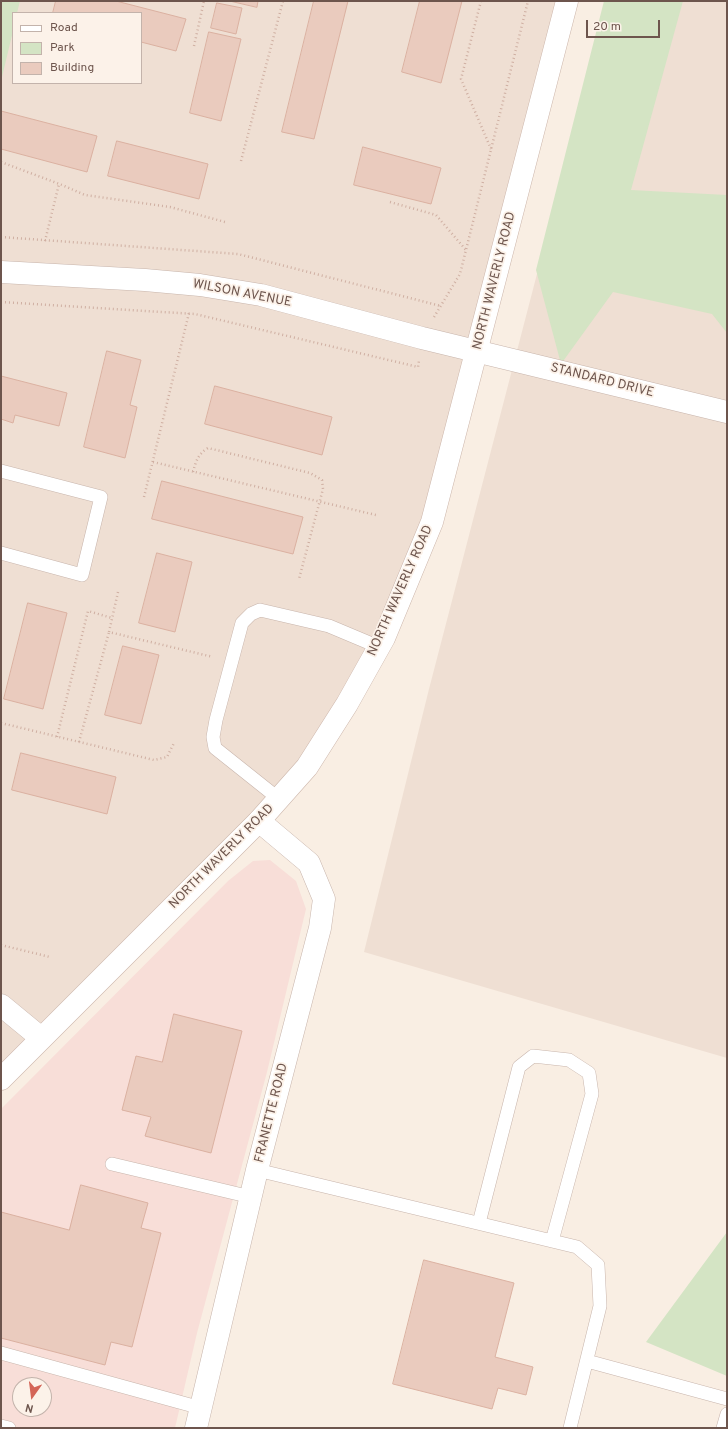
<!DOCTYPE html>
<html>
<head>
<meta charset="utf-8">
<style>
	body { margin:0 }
	#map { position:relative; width:728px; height:1429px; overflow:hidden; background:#f9eee3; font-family:Overpass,sans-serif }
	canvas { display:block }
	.frame { position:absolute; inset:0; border:2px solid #6d554d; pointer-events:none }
	.legend { position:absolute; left:12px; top:12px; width:130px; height:72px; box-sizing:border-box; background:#fcf2e9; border:1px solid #c3b3ab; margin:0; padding:5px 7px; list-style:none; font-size:12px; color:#6d554d }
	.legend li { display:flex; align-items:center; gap:8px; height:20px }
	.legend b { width:20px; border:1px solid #c3b3ab }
	.north { position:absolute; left:12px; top:1377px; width:40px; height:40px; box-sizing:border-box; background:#fcf2e9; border:1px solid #c3b3ab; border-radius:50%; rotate:194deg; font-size:11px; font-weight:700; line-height:16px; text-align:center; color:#6d554d }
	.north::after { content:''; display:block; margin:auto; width:14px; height:18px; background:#d46557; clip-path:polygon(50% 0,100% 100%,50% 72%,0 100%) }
	.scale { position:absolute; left:586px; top:20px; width:74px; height:18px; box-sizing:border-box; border:2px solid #6d554d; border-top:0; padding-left:5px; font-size:12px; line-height:14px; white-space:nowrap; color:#6d554d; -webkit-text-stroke:3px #fcf2e9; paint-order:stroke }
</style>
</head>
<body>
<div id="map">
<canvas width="728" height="1429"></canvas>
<div class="frame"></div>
<ul class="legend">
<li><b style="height:5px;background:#fff"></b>Road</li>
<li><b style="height:11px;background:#d4e4c4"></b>Park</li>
<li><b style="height:11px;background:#eacbbe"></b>Building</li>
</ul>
<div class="north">N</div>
<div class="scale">20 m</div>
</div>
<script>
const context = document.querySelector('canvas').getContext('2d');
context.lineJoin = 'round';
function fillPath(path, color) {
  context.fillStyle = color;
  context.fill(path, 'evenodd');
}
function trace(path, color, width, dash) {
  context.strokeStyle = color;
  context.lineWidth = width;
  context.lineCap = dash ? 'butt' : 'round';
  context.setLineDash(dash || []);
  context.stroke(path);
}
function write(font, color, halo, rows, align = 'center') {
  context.font = font + ' Overpass,sans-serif';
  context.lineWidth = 3.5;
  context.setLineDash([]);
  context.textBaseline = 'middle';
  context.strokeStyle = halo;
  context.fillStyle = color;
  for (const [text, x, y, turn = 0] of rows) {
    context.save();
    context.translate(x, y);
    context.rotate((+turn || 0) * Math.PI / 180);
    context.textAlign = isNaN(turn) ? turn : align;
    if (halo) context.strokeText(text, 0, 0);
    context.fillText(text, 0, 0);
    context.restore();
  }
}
fillPath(new Path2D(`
	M 1,1 L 567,1 L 432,522 L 307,767 L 1,1076 ZM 13,13 L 141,13 L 141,83 L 13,83 Z
	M 608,1 L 727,1 L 727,1058 L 364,952 L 429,689 Z`), '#efdfd3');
fillPath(new Path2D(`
	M 270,860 L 296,881 L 306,909 L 267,1072 L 197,1333 L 175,1428 L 1,1428 L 1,1109 L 228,881 L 253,861 ZM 20,1385 L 44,1385 L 44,1409 L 20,1409 Z`), '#f8ded8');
fillPath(new Path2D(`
	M 1,1 L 20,1 L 17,13 L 13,13 L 13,31 L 2,77 L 1,77 Z
	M 604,1 L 683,1 L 631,190 L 727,195 L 727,333 L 712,314 L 613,292 L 561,364 L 536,270 Z
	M 727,1232 L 727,1376 L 646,1342 Z`), '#d4e4c4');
const building = new Path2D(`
	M 56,1 L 116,1 L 186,19 L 176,51 L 141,42 L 141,13 L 53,13 Z
	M 230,1 L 258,1 L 257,7 Z
	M 314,1 L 348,1 L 314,139 L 282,132 Z
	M 420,1 L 462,1 L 441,83 L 402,72 Z
	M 217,3 L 242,8 L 236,34 L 211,28 Z
	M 209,32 L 241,39 L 221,121 L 190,113 Z
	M 1,111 L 97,136 L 87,172 L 1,149 Z
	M 117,141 L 208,164 L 199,199 L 108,176 Z
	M 363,147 L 441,168 L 431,204 L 354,185 Z
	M 107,351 L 141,360 L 130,405 L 137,407 L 125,458 L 84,447 Z
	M 1,376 L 67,393 L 59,426 L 15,415 L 13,423 L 1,419 Z
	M 215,386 L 332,417 L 322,455 L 205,424 Z
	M 162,481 L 303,517 L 293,554 L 152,519 Z
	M 157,553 L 192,562 L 175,632 L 139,623 Z
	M 28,603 L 67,613 L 43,709 L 4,699 Z
	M 123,646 L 159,655 L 141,724 L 105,715 Z
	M 21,753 L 116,777 L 107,814 L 12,790 Z
	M 174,1014 L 242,1031 L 211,1153 L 145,1136 L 151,1117 L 122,1110 L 136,1056 L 162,1062 Z
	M 81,1185 L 148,1203 L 141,1228 L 161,1233 L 132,1347 L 111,1342 L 105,1365 L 1,1338 L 1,1212 L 69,1230 Z
	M 424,1260 L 514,1283 L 495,1357 L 533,1367 L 526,1395 L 498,1388 L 492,1409 L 393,1384 Z`);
fillPath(building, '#eacbbe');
trace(building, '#dbb1a1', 1);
const service = new Path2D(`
	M 1,471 L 101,497 L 82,575 L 1,553
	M 279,799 L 215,748 L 213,737 L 216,720 L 242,623 L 251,614 L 260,610 L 329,626 L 379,647
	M 112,1164 L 251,1197
	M 257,1170 L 577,1247 L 598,1265 L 600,1306 L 570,1428
	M 479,1223 L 519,1067 L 533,1056 L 569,1060 L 589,1073 L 592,1094 L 552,1241
	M 1,1353 L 201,1408
	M 587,1361 L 727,1399
	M 1,1426 L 9,1428
	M 723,1428 L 727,1414`);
const minor = new Path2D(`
	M 1,272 L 145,280 L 200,285 L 261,295 L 422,338 L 727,412
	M 1,1005 L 41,1038
	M 196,1428 L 257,1170 L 320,928 L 324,899 L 309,863 L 259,821`);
const secondary = new Path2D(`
	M 1,1079 L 259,821 L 307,767 L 347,704 L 384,638 L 432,522 L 567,1`);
trace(service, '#c8b5ac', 14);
trace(minor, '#c8b5ac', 23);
trace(secondary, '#cdb7ac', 23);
trace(new Path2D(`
	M 481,1 L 461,79 L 491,149
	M 194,46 L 204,1
	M 241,161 L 283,1
	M 1,162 L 62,185 L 85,195 L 170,207 L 225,222
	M 390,202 L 436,215 L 466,250
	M 1,237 L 238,254 L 441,306
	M 45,241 L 59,184
	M 1,302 L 195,314 L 418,367 L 419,361
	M 434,317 L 460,274 L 528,1
	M 153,462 L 376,515
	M 193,472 C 196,461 198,454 208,448 L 310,473 L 322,480 L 323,489 L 299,579
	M 144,497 L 189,313
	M 118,592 L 109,632 L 213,657
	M 1,723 L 154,760 L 167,757 L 174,743
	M 57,737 L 88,611 L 112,618
	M 79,742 L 109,632
	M 1,945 L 50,957`), '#cfafa2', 2.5, [1, 3]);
trace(service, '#fff', 13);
trace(minor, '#fff', 22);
trace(secondary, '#fff', 22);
write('13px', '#6d554d', '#fcf2e9', [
	["NORTH WAVERLY ROAD",495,281,-76],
	["WILSON AVENUE",242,294,11],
	["STANDARD DRIVE",602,381,14],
	["NORTH WAVERLY ROAD",401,591,-66],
	["NORTH WAVERLY ROAD",222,857,-45],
	["FRANETTE ROAD",272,1113,-76]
]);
</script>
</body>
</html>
